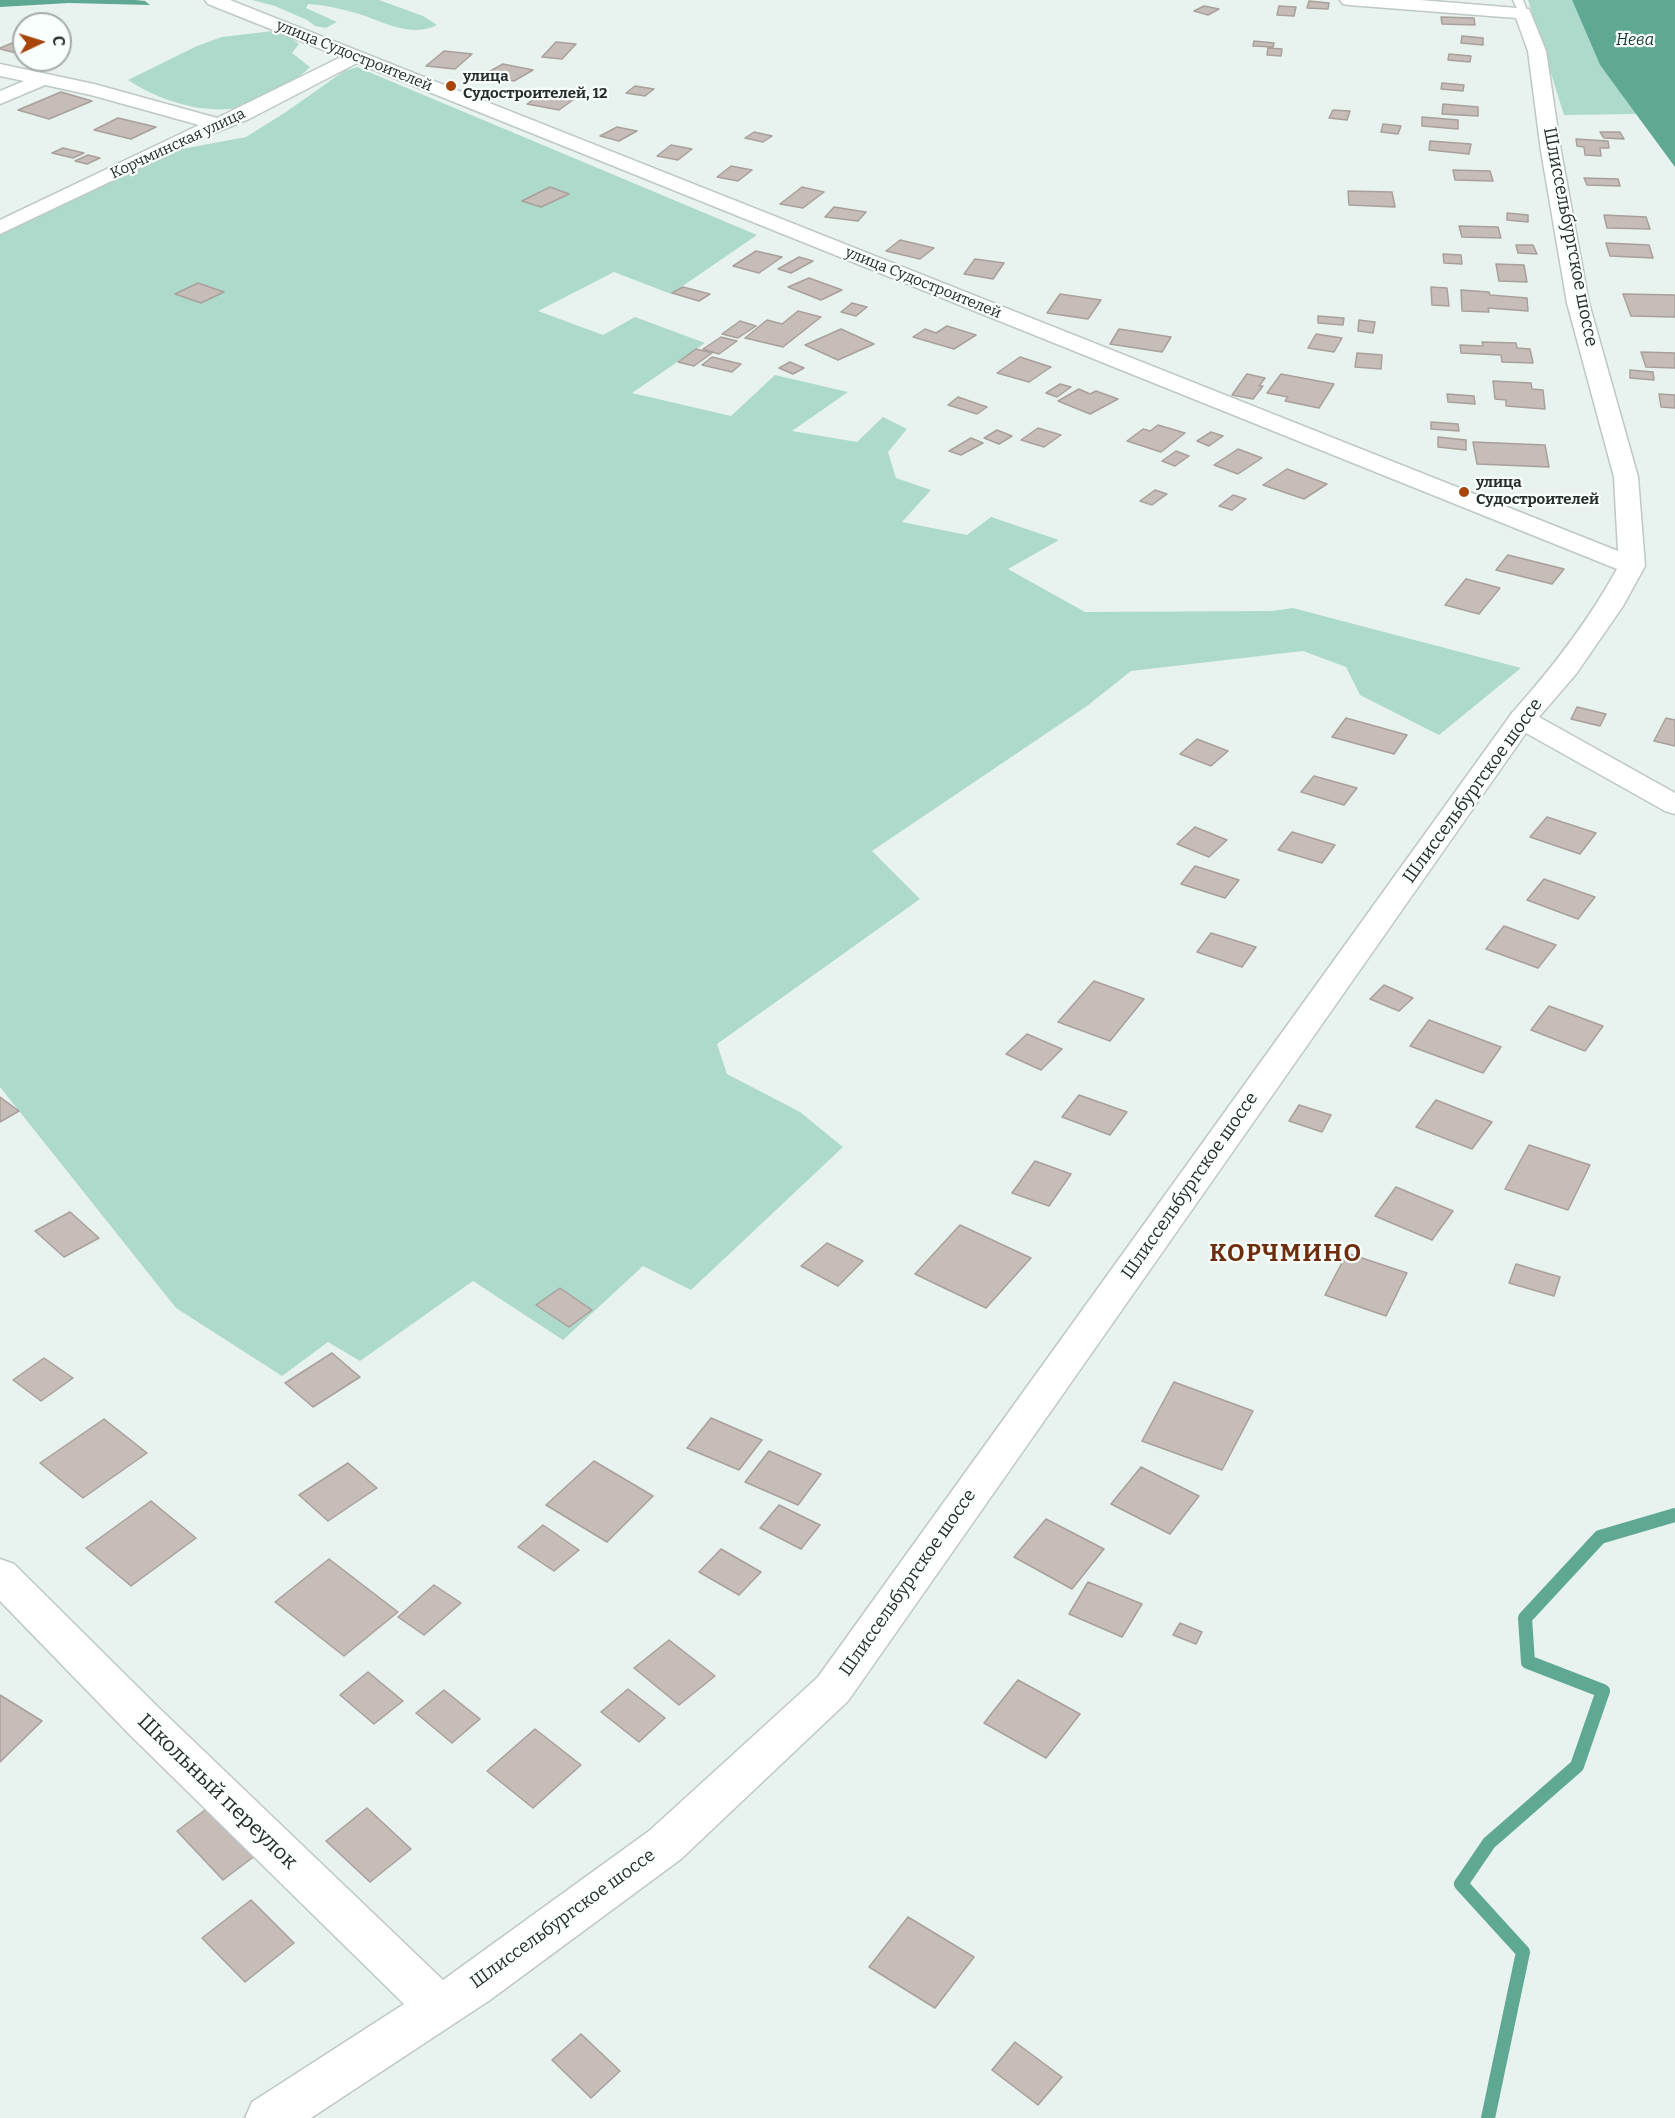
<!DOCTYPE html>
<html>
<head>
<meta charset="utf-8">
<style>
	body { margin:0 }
	#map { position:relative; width:1675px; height:2118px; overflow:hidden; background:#e8f3ef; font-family:Bitter,serif }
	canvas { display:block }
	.north { position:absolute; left:12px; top:12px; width:60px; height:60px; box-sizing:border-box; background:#f8fffc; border:2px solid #a4aaa8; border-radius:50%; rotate:86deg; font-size:16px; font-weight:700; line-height:24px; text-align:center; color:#272b2a }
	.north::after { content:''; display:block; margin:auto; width:21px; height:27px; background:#a8450a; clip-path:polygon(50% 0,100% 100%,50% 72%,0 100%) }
</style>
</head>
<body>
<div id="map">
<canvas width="1675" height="2118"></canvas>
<div class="north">С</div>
</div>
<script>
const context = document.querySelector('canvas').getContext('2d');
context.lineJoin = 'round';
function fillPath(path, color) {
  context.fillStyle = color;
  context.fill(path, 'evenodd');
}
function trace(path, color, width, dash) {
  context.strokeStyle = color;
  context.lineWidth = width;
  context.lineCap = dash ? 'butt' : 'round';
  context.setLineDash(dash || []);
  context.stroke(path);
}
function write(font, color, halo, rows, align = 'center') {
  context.font = font + ' Bitter,serif';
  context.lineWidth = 4.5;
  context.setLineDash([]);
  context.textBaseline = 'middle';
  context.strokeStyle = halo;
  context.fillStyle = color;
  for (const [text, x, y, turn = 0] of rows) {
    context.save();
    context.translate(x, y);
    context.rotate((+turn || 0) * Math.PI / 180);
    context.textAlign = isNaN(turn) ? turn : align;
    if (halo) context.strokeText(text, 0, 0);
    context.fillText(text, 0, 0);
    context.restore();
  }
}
fillPath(new Path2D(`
	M 252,0 L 379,0 L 423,16 L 437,25 C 411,38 384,22 359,14 C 342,9 325,5 308,4 L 306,8 L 337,22 L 326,28 L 315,26 L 307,20 L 275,6 Z
	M 1528,0 L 1572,0 L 1600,65 L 1637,114 L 1564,115 Z
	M 273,31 L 287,35 L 299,44 L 292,53 L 310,67 C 299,78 286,84 272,92 C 261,97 249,106 238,108 C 201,114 158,100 128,80 L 197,46 L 222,37 Z
	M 357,67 L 757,235 L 671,294 L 614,272 L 538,311 L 603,335 L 635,317 L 705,343 L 632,393 L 731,416 L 775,375 L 848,392 L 792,431 L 857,442 L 883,417 L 907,429 L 888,452 L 896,478 L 931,490 L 902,522 L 967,535 L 991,517 L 1059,540 L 1008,569 L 1085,612 L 1272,611 L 1293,608 L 1521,668 L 1439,735 L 1360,695 L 1346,667 L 1303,651 L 1131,671 L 1087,706 L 872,851 L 920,899 L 717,1044 L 727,1074 L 800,1112 L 843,1147 L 691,1290 L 643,1266 L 563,1340 L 473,1281 L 360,1361 L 328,1342 L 282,1376 L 176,1308 L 0,1087 L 0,234 L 166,152 L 246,137 L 286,112 L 344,71 Z`), '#aedacb');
fillPath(new Path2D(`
	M 0,0 L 136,0 L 145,1 L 150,5 L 69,3 L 0,7 Z
	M 1572,0 L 1675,0 L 1675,167 L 1600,65 Z`), '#5fa893');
trace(new Path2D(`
	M 1488,2118 L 1523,1952 L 1461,1884 L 1489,1843 L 1577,1766 L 1603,1691 L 1528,1662 L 1525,1618 L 1600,1537 L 1675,1515`), '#5fa893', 14);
const building = new Path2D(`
	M 1309,1 L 1329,3 L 1328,9 L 1307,8 Z
	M 1204,6 L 1219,9 L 1208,15 L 1194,11 Z
	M 1279,6 L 1296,7 L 1294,16 L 1277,15 Z
	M 1441,17 L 1474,18 L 1475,25 L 1442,24 Z
	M 1462,36 L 1483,38 L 1483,45 L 1461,43 Z
	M 24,38 L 24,55 L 0,49 L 0,48 Z
	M 1254,41 L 1274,43 L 1273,47 L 1253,46 Z
	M 556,42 L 576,44 L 562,59 L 542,57 Z
	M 1268,48 L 1282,49 L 1281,56 L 1267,55 Z
	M 444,51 L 472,54 L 455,69 L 426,66 Z
	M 1449,54 L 1471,56 L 1470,62 L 1448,60 Z
	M 503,64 L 533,70 L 514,81 L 483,75 Z
	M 1442,83 L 1464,85 L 1463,91 L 1441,89 Z
	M 635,86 L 654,89 L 645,96 L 626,93 Z
	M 545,91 L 577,97 L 559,110 L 527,104 Z
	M 61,92 L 92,101 L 49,119 L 18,110 Z
	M 1443,104 L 1478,107 L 1478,116 L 1442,114 Z
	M 1333,110 L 1350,111 L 1347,120 L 1329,118 Z
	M 1422,117 L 1458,120 L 1458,129 L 1422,126 Z
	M 118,118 L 156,127 L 131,139 L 94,130 Z
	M 1383,124 L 1401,126 L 1398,134 L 1381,132 Z
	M 617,127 L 637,131 L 619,141 L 600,136 Z
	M 754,132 L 772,136 L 763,142 L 745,138 Z
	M 1600,132 L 1620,132 L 1624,139 L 1604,138 Z
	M 1576,139 L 1608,141 L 1609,148 L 1600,148 L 1601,156 L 1585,155 L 1584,147 L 1577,146 Z
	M 1430,141 L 1471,144 L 1469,154 L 1429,150 Z
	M 671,145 L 692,149 L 678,160 L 657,156 Z
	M 63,148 L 84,153 L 73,158 L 52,153 Z
	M 88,155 L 100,158 L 87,164 L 75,161 Z
	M 731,166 L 752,170 L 738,181 L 717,177 Z
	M 1453,170 L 1490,171 L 1493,181 L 1455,180 Z
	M 1584,178 L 1618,179 L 1620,186 L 1587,185 Z
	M 550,187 L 569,194 L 541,207 L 522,201 Z
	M 802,187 L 824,192 L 803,208 L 780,204 Z
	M 1348,191 L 1392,192 L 1395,207 L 1349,205 Z
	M 834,207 L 866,212 L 858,221 L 825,217 Z
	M 1507,213 L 1528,215 L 1528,222 L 1507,220 Z
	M 1604,215 L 1646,217 L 1650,229 L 1607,228 Z
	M 1459,226 L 1498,227 L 1501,238 L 1462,237 Z
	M 900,240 L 934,248 L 920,259 L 886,251 Z
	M 1606,243 L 1649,245 L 1653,258 L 1610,256 Z
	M 1516,245 L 1533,245 L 1537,254 L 1518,253 Z
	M 756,251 L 782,257 L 759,273 L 733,266 Z
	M 1443,254 L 1461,255 L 1462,264 L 1444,263 Z
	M 799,257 L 813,261 L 791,273 L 778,269 Z
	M 975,259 L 1004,263 L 993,279 L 964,274 Z
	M 1496,264 L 1524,265 L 1527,282 L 1499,281 Z
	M 809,278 L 842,290 L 821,300 L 788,287 Z
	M 198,283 L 224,292 L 201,303 L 175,294 Z
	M 683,287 L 710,294 L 699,301 L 672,293 Z
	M 1431,287 L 1447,288 L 1449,306 L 1432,305 Z
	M 1461,290 L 1489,292 L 1490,295 L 1527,298 L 1528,311 L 1488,308 L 1489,312 L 1462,311 Z
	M 1060,294 L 1101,300 L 1088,319 L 1047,313 Z
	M 1623,294 L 1675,295 L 1675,317 L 1631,316 Z
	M 852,303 L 867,307 L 856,316 L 841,312 Z
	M 798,311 L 821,317 L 783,347 L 745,338 L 767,320 L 782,324 Z
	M 1318,316 L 1344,318 L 1343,325 L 1318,323 Z
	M 1359,320 L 1375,322 L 1373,333 L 1358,331 Z
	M 740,321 L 756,326 L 738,338 L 722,334 Z
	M 947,326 L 976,335 L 954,349 L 913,337 L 925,329 L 936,333 Z
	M 841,329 L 874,344 L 838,360 L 805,345 Z
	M 1119,329 L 1171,337 L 1162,352 L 1110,344 Z
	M 1316,334 L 1342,338 L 1334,352 L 1308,348 Z
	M 721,337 L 737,341 L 719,354 L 703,349 Z
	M 1482,342 L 1516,343 L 1517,348 L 1530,349 L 1533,363 L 1502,362 L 1501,355 L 1461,353 L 1460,345 L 1483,346 Z
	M 696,349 L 712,353 L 694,366 L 678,362 Z
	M 1641,352 L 1675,353 L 1675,368 L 1646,367 Z
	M 1357,353 L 1382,355 L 1381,369 L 1355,367 Z
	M 712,357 L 741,364 L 732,372 L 702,365 Z
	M 1020,357 L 1051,367 L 1029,382 L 997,373 Z
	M 790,362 L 804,368 L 793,374 L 779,368 Z
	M 1630,370 L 1653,372 L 1654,380 L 1630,378 Z
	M 1247,374 L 1265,378 L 1259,386 L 1263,386 L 1253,399 L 1232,395 Z
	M 1281,374 L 1334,384 L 1319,408 L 1285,401 L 1288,397 L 1267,393 Z
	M 1493,381 L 1531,383 L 1532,389 L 1543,390 L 1545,409 L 1506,406 L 1506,400 L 1495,399 Z
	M 1060,384 L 1071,387 L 1057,397 L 1046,393 Z
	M 1079,389 L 1090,394 L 1096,391 L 1118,399 L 1090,414 L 1058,401 Z
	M 1447,394 L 1474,396 L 1475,404 L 1448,402 Z
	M 1659,394 L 1675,395 L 1675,408 L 1661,407 Z
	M 958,397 L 987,407 L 977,414 L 948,405 Z
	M 1431,422 L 1458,424 L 1459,431 L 1431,429 Z
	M 1158,425 L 1185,433 L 1161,452 L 1127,441 L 1143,429 L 1150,431 Z
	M 1038,428 L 1061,435 L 1044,447 L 1021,440 Z
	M 997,430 L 1012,436 L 999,444 L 984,438 Z
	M 1211,432 L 1223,436 L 1209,446 L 1197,441 Z
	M 1438,437 L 1466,440 L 1466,450 L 1438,447 Z
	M 971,438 L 983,443 L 961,455 L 949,451 Z
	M 1473,442 L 1545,445 L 1549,467 L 1477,464 Z
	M 1238,449 L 1262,458 L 1238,474 L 1214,465 Z
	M 1176,451 L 1189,456 L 1175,466 L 1162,461 Z
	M 1287,469 L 1327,484 L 1304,499 L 1263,485 Z
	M 1155,490 L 1167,494 L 1152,505 L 1140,501 Z
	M 1233,495 L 1246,499 L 1232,510 L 1219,506 Z
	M 1508,555 L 1564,569 L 1552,584 L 1496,570 Z
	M 1466,579 L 1500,588 L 1479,614 L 1445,605 Z
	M 1577,707 L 1606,714 L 1600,726 L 1571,719 Z
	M 1346,718 L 1407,735 L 1394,754 L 1332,737 Z
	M 1666,718 L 1675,720 L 1675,746 L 1654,741 Z
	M 1197,739 L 1228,751 L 1211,766 L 1180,754 Z
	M 1314,776 L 1357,788 L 1344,805 L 1301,792 Z
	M 1547,817 L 1596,833 L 1580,854 L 1530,837 Z
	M 1195,827 L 1227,840 L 1209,857 L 1177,844 Z
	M 1292,832 L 1335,845 L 1322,863 L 1278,850 Z
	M 1195,866 L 1239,880 L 1225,898 L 1181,884 Z
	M 1544,879 L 1595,897 L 1578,919 L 1527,900 Z
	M 1504,926 L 1556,945 L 1538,968 L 1486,949 Z
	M 1211,933 L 1256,947 L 1242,967 L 1197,952 Z
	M 1094,981 L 1144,999 L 1110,1041 L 1058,1022 Z
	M 1384,985 L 1413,998 L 1399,1011 L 1370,999 Z
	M 1549,1006 L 1603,1026 L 1585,1051 L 1531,1030 Z
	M 1429,1020 L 1501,1047 L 1483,1073 L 1410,1046 Z
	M 1027,1034 L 1062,1049 L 1041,1070 L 1006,1054 Z
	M 1079,1095 L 1127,1112 L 1110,1135 L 1062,1117 Z
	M 0,1097 L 19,1111 L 0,1122 Z
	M 1436,1100 L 1492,1122 L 1472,1149 L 1416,1127 Z
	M 1299,1105 L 1331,1115 L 1322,1132 L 1289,1121 Z
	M 1529,1145 L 1590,1165 L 1568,1210 L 1505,1189 Z
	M 1035,1161 L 1071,1174 L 1049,1206 L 1012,1193 Z
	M 1396,1187 L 1453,1211 L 1432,1240 L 1375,1216 Z
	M 70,1212 L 99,1238 L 64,1257 L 35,1231 Z
	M 960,1225 L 1031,1258 L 986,1308 L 915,1274 Z
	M 827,1243 L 863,1261 L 838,1286 L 801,1266 Z
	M 1347,1253 L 1407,1273 L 1386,1316 L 1325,1295 Z
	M 1516,1264 L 1560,1277 L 1554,1296 L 1509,1283 Z
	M 560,1288 L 592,1310 L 569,1327 L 536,1305 Z
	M 332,1353 L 360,1377 L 313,1407 L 285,1383 Z
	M 44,1358 L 73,1378 L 41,1401 L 13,1380 Z
	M 1174,1382 L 1253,1411 L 1222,1470 L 1142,1441 Z
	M 711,1418 L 762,1440 L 739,1470 L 687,1448 Z
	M 104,1419 L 147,1453 L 83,1498 L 40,1463 Z
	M 769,1451 L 821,1474 L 798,1505 L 745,1482 Z
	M 594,1461 L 653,1496 L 607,1542 L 546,1505 Z
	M 348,1463 L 377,1488 L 328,1521 L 299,1495 Z
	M 1141,1467 L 1199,1496 L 1170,1534 L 1111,1504 Z
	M 151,1501 L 196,1538 L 131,1586 L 86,1548 Z
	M 779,1505 L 820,1525 L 801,1549 L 760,1528 Z
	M 1046,1519 L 1104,1549 L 1072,1589 L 1014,1557 Z
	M 543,1525 L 579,1550 L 554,1571 L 518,1547 Z
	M 721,1549 L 761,1572 L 739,1595 L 699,1572 Z
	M 329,1559 L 398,1612 L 344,1656 L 275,1602 Z
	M 1088,1582 L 1142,1604 L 1122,1637 L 1069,1614 Z
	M 434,1585 L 461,1603 L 424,1635 L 398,1617 Z
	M 1180,1623 L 1202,1632 L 1196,1644 L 1173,1635 Z
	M 669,1640 L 715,1676 L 679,1705 L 634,1668 Z
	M 368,1672 L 403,1701 L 374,1724 L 340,1695 Z
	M 1018,1680 L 1080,1714 L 1046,1758 L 984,1723 Z
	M 628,1689 L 665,1718 L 639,1742 L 601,1712 Z
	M 444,1690 L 480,1719 L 452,1743 L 416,1713 Z
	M 0,1695 L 42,1721 L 0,1762 Z
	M 535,1729 L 581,1765 L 533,1808 L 487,1771 Z
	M 209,1807 L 256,1855 L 223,1880 L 177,1831 Z
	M 367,1808 L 411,1849 L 370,1882 L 326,1841 Z
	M 251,1900 L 294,1943 L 245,1982 L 202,1938 Z
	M 908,1917 L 974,1957 L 935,2008 L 869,1967 Z
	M 581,2034 L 620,2071 L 591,2098 L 552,2060 Z
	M 1015,2042 L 1062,2077 L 1038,2105 L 992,2070 Z`);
fillPath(building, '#c6bcb8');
trace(building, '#a9a09c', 1.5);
const service = new Path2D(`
	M 1513,0 L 1523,0 L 1528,13 L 1526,15 L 1520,15 Z`);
const minor = new Path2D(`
	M 205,0 L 230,0 L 1618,551 L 1614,477 L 1567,303 L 1541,151 L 1528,51 L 1516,18 L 1349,5 L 1343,4 L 1340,0 L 1420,0 L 1529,9 L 1546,51 L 1561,151 L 1589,303 L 1638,477 L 1645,566 L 1623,606 L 1576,674 L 1539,717 L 1675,793 L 1675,814 L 1665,811 L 1526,733 L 848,1701 L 681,1859 L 490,2000 L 311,2118 L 245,2118 L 252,2102 L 404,2004 L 129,1734 L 0,1601 L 0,1559 L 14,1564 L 159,1708 L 443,1980 L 649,1831 L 818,1677 L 1512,713 C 1552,668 1588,622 1617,569 L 357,63 L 249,119 L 202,138 L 0,234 L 0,220 L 199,125 L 91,95 L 45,85 L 0,104 L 0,91 L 24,81 L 0,76 L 0,64 L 94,84 L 217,118 L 341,57 L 208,4 Z`);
trace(service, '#bec8c4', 3);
trace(minor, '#bec8c4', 3);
fillPath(service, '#fff');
fillPath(minor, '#fff');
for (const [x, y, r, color] of [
	[451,86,6,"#a8450a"],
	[1464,492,6,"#a8450a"]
]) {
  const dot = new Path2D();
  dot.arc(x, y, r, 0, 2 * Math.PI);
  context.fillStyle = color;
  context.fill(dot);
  trace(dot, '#f8fffc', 2);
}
write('15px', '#272b2a', '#f8fffc', [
	["улица Судостроителей",354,56,22],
	["Корчминская улица",178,144,-25],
	["улица Судостроителей",923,283,22]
]);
write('bold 15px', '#272b2a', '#f8fffc', [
	["улица",463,77],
	["Судостроителей, 12",463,94],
	["улица",1476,483],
	["Судостроителей",1476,500]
], 'left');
write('italic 16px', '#15382f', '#f8fffc', [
	["Нева",1635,41]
]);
write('18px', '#272b2a', '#f8fffc', [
	["Шлиссельбургское шоссе",1570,237,79],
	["Шлиссельбургское шоссе",1473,791,-54],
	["Шлиссельбургское шоссе",1190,1186,-55],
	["Шлиссельбургское шоссе",908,1583,-55],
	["Шлиссельбургское шоссе",563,1919,-36]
]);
write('21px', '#272b2a', '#f8fffc', [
	["Школьный переулок",217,1792,44]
]);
context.letterSpacing = '1.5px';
write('bold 24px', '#6e2e0d', '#f8fffc', [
	["КОРЧМИНО",1286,1254]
]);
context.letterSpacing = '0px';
</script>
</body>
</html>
